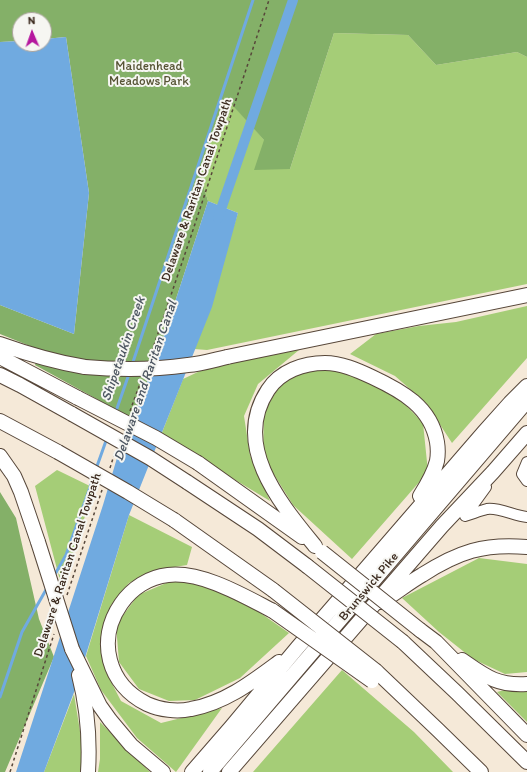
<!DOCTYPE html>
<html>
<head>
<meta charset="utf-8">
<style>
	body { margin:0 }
	#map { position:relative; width:527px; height:772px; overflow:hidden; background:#f5e9d8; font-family:Itim,sans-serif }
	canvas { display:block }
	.north { position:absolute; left:12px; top:12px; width:40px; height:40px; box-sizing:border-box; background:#f6f6f2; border:1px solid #aba49d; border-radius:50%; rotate:358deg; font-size:11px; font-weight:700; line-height:16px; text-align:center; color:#3b2a1e }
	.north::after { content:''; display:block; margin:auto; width:14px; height:18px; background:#b5179e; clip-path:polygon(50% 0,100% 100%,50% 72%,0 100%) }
</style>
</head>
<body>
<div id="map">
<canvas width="527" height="772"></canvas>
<div class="north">N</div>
</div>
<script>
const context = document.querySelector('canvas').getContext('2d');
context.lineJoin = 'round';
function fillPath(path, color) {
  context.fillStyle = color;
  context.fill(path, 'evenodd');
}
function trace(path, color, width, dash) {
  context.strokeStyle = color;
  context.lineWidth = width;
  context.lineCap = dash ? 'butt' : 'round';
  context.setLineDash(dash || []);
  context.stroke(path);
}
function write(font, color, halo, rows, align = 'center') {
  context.font = font + ' Itim,sans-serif';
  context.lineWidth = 4;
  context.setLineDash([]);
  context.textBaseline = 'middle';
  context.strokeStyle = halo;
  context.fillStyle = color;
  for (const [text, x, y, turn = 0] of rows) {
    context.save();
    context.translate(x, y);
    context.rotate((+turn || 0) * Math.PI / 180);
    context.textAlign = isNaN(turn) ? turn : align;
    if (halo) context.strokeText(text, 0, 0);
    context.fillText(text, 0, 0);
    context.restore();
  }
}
fillPath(new Path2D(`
	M 334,33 L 408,35 L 436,65 L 517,52 L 527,57 L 527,284 L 207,350 L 194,349 L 238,213 L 208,201 L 199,172 L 225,96 L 290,169 Z
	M 527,306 L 527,358 L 452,443 L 426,403 L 395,376 L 350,354 L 376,334 L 419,326 L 456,322 Z
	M 299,350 L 258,384 L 244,416 L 250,455 L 270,501 L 161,435 L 183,379 L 200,371 L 278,352 Z
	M 313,367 L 340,371 L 396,395 L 423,423 L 428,472 L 352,559 L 293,505 L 263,457 L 264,412 L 283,380 Z
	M 57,470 L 94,488 L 62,588 L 35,486 Z
	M 129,515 L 192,547 L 187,565 L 156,570 L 129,583 L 111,605 L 102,638 L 106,672 L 121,701 L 161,723 L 222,708 L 176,772 L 137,738 L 101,690 L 86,656 Z
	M 479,558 L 527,564 L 527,672 L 505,674 L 473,659 L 439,632 L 402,598 Z
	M 171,581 L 209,585 L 249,605 L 289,633 L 240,678 L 195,700 L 169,701 L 139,689 L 119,662 L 116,625 L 138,595 Z
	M 342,670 L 414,732 L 453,772 L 253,772 Z
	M 527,684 L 527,722 L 497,692 Z
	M 74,694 L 84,756 L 82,772 L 44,772 Z
	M 100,722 L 150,772 L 98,772 L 100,759 Z`), '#a5cd77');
fillPath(new Path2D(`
	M 0,0 L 527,0 L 527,57 L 517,52 L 436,65 L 408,35 L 334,33 L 290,169 L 254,170 L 264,140 L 225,97 L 199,172 L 208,201 L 158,354 L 133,419 L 35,365 L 40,350 L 0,334 L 0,305 L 74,334 L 89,193 L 66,37 L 44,39 L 44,20 L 20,20 L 20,41 L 0,42 Z
	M 0,492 L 16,518 L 39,619 L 54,657 L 5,772 L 0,772 Z`), '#84b068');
fillPath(new Path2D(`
	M 66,37 L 89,193 L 74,334 L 0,305 L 0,42 L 20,41 L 20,44 L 44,44 L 44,39 Z
	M 208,201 L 238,213 L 212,307 L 129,515 L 76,687 L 44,772 L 16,772 L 103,505 L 117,458 L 158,354 Z`), '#70aae0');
trace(new Path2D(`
	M 132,365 L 253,0
	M 115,414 L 129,374
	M 96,469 L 107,438
	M 54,576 L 66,555 L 94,476
	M 0,697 L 22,632 L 47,588`), '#70aae0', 3);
trace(new Path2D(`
	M 218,218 L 293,0`), '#70aae0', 10);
const minor = new Path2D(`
	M 527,462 L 522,474 L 527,481
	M 486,487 L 465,516 C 472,514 479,511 487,509 C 498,507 515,516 527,517`);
const highway = new Path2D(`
	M 0,344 C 28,354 55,362 85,367
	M 0,357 L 78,398
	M 227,357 L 527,295
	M 0,375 L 20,385 L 72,414
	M 0,421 L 58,452
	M 0,456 L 14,476 L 21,492 L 38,542
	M 198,463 L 302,537
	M 187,482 L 258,529 L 307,566
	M 174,520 L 273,590
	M 315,546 C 281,504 231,446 268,390 C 280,371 304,363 325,363 C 341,363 357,370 372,377 C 402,391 431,407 437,442 C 438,448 438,455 437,461 C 434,473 427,485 420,496
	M 381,602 C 395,594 408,583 422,575 C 458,552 484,543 527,547
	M 273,611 C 244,596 202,571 168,575 C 149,577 132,588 121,604 C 96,640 108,685 147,704 C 160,710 177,712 191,709 C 225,703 252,682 279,662
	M 420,630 L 436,642 L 527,735
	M 403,642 L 457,693 L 527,762
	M 72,649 L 100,706 L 110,720 L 131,745 L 163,772
	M 462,660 C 485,676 497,686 527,684
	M 376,671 L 438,730 L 481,772
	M 79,675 C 87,706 90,740 88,772
	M 192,772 L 232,726 L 298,647 L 484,432 L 510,403 L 527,386
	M 210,772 L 527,401
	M 229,772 L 442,526 L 493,472 L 527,433`);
trace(minor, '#57473a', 12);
trace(highway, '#57473a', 16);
trace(new Path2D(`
	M 150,357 L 190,239 L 269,0
	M 130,411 L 141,381
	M 110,468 L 115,452
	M 67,595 L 102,490
	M 10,772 L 54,634`), '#57473a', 1.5, [3, 3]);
trace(minor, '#fff', 10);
trace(highway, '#fff', 14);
const highwayBridge = new Path2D(`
	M 85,367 C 119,370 153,370 188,365 C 201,364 214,360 227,357
	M 78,398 L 156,438 L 198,463
	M 72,414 L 150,458 L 187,482
	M 58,452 L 128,492 L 174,520
	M 38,542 L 72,649
	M 322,552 L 420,630
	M 307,566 L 403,642
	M 273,590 L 376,671
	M 273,611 L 372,681`);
trace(highwayBridge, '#57473a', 16, []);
trace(highwayBridge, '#fff', 14);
write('13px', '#565334', '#f6f6f2', [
	["Maidenhead",149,67],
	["Meadows Park",149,82]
]);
write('13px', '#3b2a1e', '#f6f6f2', [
	["Delaware & Raritan Canal Towpath",197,190,-71],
	["Delaware & Raritan Canal Towpath",68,565,-72],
	["Brunswick Pike",369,587,-50]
]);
write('italic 14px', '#4e5762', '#f6f6f2', [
	["Shipetaukin Creek",124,349,-71],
	["Delaware and Raritan Canal",146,381,-71]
]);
</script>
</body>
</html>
